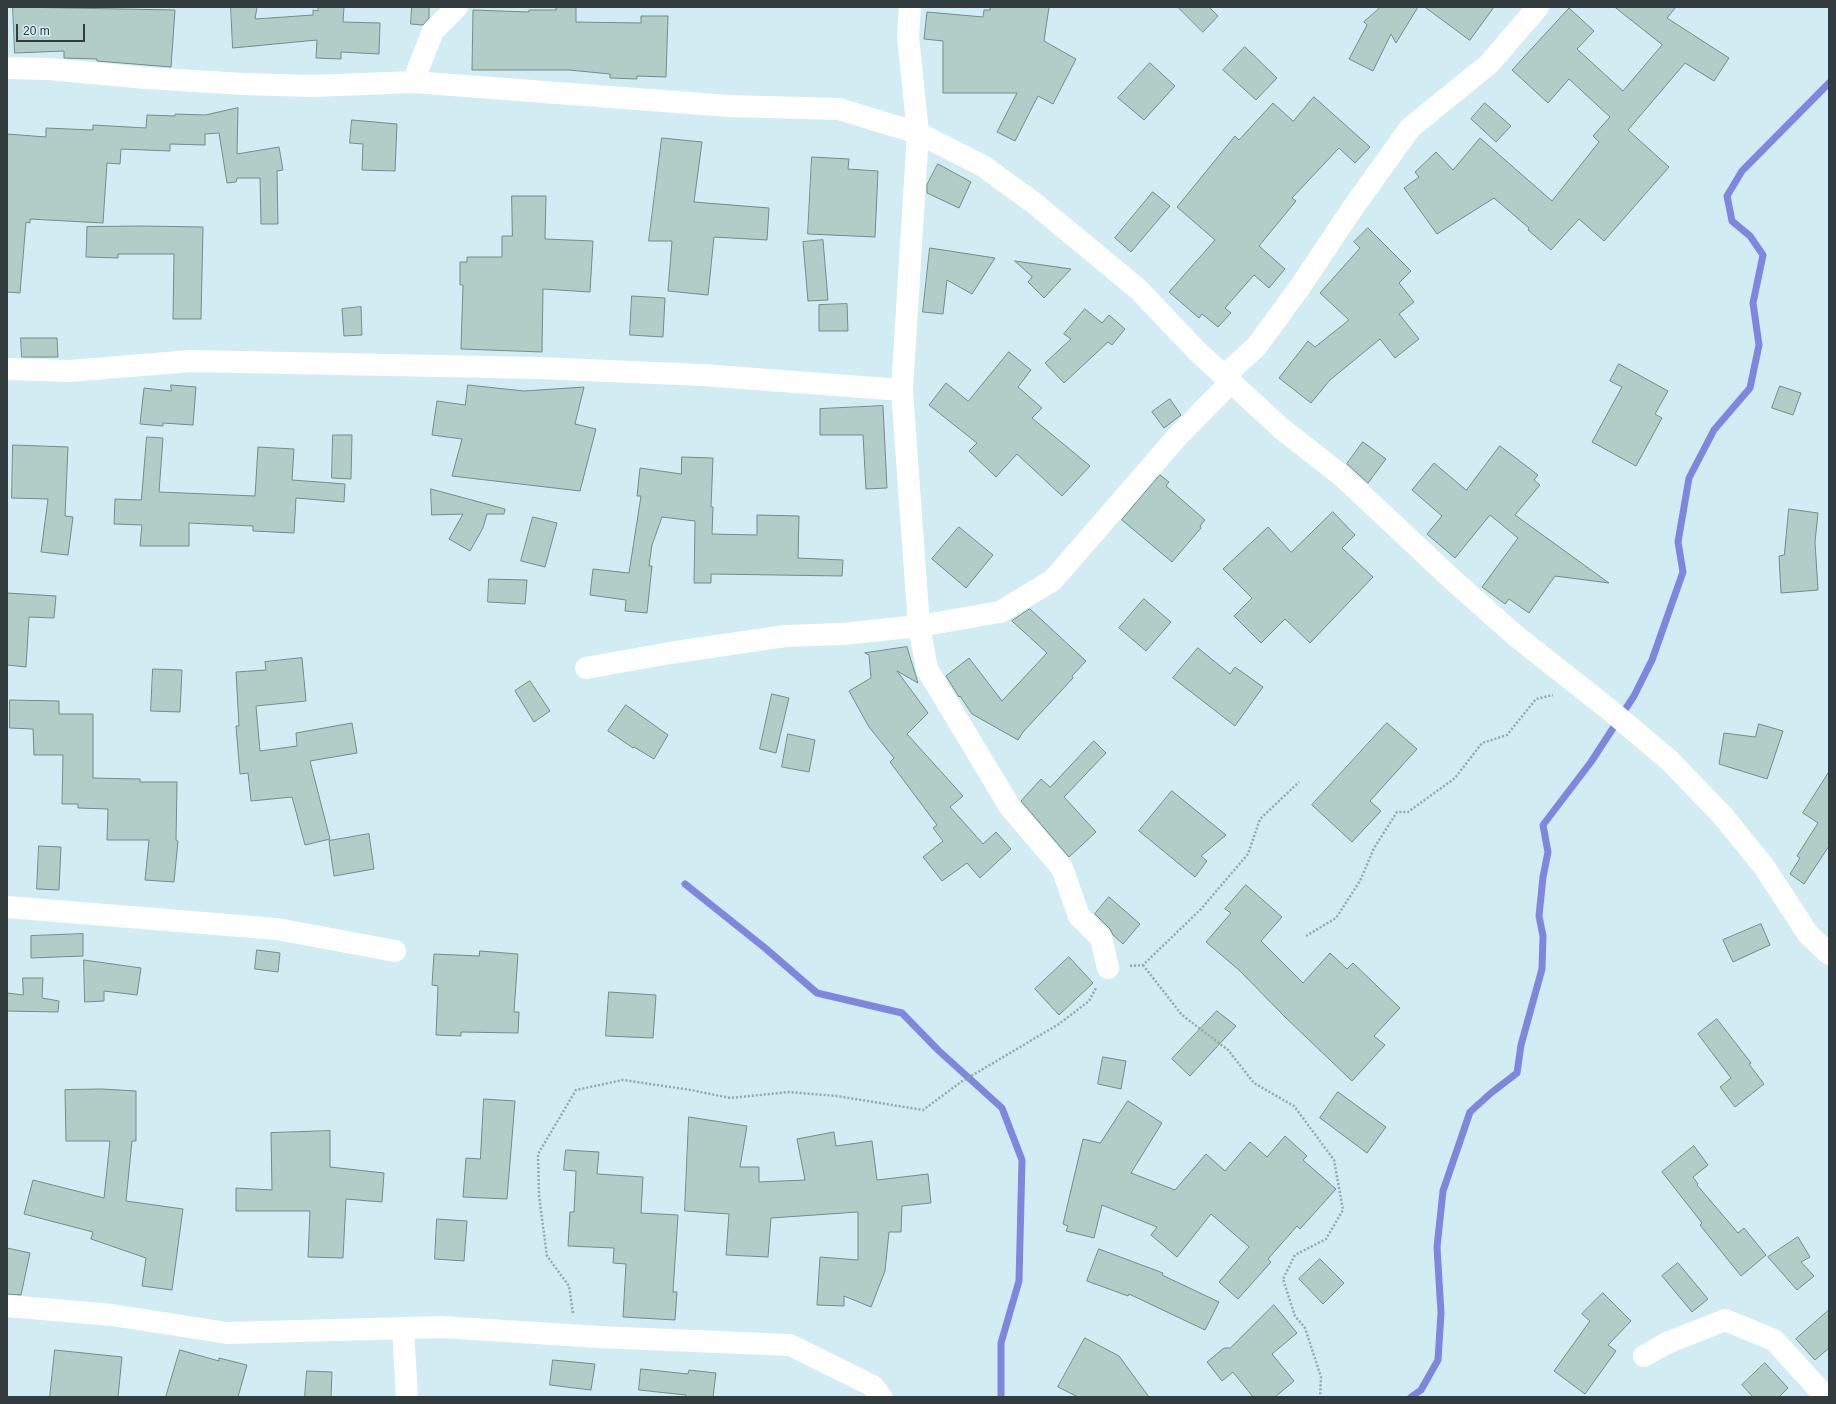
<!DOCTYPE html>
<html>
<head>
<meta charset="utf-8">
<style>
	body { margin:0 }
	#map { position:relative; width:1836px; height:1404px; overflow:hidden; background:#d2ecf3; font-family:Arial,sans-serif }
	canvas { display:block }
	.frame { position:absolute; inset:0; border:8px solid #323c3f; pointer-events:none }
	.scale { position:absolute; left:16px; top:24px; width:69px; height:18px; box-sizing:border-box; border:2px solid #323c3f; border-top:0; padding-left:5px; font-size:12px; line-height:14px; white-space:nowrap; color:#323c3f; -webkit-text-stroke:3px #d2ecf3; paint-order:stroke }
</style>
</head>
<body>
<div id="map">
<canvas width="1836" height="1404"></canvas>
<div class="frame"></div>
<div class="scale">20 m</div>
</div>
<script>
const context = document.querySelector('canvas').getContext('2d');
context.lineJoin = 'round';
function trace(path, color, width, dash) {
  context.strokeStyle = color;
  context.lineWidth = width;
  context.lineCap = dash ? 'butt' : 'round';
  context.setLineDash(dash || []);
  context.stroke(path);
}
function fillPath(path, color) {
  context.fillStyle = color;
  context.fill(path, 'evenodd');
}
trace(new Path2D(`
	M 685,884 L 765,948 L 817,993 L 902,1013 L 938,1050 L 1002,1108 L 1022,1160 L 1019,1281 L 1001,1343 L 1001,1397
	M 1411,1397 L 1421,1390 L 1438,1360 L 1441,1313 L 1437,1247 L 1443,1191 L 1470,1112 L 1491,1093 L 1517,1073 L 1521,1045 L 1542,969 L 1543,936 L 1539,916 L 1543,877 L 1548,852 L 1543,825 L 1591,762 L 1634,696 L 1652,660 L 1683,572 L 1678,542 L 1689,478 L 1714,430 L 1750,388 L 1759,345 L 1753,303 L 1763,255 L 1750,236 L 1732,221 L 1727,196 L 1742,171 L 1829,83`), '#7e87dd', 7);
const building = new Path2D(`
	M 13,7 L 175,10 L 171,67 L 97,61 L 97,59 L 64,58 L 64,51 L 15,53 Z
	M 231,7 L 257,7 L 255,19 L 313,15 L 313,10 L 318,11 L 318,7 L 344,7 L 343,22 L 380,23 L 379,54 L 341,52 L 341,59 L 316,58 L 317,40 L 233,48 Z
	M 412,7 L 429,7 L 429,18 L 423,25 L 411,24 Z
	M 556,7 L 576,7 L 576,22 L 641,23 L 641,16 L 668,16 L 666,77 L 637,76 L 637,79 L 610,78 L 610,74 L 569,70 L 472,70 L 473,10 L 529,12 L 529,10 L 556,10 Z
	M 990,7 L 1049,7 L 1044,41 L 1076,59 L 1053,104 L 1038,96 L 1015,141 L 997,132 L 1017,93 L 943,93 L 943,41 L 924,39 L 927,12 L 983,17 L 984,10 L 990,10 Z
	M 1178,7 L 1209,7 L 1218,16 L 1203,32 Z
	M 1381,7 L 1418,7 L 1396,43 L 1391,34 L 1373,71 L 1349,59 L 1367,25 L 1364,22 Z
	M 1425,7 L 1494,7 L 1470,40 Z
	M 1615,7 L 1676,7 L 1667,18 L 1729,58 L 1714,81 L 1685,63 L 1628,130 L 1669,167 L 1604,241 L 1579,219 L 1551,250 L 1528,230 L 1529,228 L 1494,198 L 1437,234 L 1404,188 L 1419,177 L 1415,172 L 1436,152 L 1453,170 L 1480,138 L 1552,201 L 1599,142 L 1593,136 L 1610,117 L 1569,79 L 1548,103 L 1512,70 L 1569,8 L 1594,31 L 1577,49 L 1623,91 L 1662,45 Z
	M 1245,47 L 1277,78 L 1256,100 L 1223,70 Z
	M 1150,63 L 1175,86 L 1144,120 L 1118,98 Z
	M 1314,97 L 1370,147 L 1355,163 L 1339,148 L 1292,198 L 1296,201 L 1259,246 L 1285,269 L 1269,288 L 1254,275 L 1225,308 L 1231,313 L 1218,327 L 1202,314 L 1199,318 L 1169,292 L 1215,240 L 1177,207 L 1235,136 L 1239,140 L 1273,103 L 1293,121 Z
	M 1485,103 L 1511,126 L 1496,142 L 1471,119 Z
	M 238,108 L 237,154 L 279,147 L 283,170 L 277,171 L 278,224 L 261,224 L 260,178 L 237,178 L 236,182 L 227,183 L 219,133 L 205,134 L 205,145 L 170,144 L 170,151 L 121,149 L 120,164 L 107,163 L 103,223 L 30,219 L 30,223 L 26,222 L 20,293 L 7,292 L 7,134 L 46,137 L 46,128 L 93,130 L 93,125 L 146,128 L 147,115 L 175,116 L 175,114 L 205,115 Z
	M 352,120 L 397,124 L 395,171 L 362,170 L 363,144 L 350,143 Z
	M 662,138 L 702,142 L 694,202 L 769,208 L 767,240 L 714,237 L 708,295 L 668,291 L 672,241 L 649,241 Z
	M 812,157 L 849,159 L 848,169 L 878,171 L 875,237 L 808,234 Z
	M 938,164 L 971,182 L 959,208 L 927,193 L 927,185 Z
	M 1153,192 L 1170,206 L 1131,252 L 1115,238 Z
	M 512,196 L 546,196 L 545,239 L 593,241 L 590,292 L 543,289 L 542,352 L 461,349 L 463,285 L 460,285 L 460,262 L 467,262 L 467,257 L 502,257 L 502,236 L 512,236 Z
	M 142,226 L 203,227 L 201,319 L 173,319 L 174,254 L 118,254 L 118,258 L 86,257 L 87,227 Z
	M 1368,228 L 1411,271 L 1399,283 L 1414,302 L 1399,314 L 1419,339 L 1395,358 L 1380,339 L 1330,380 L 1311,403 L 1279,378 L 1308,341 L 1315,347 L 1349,320 L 1320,293 L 1360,248 L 1354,242 Z
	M 823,240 L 828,300 L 808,301 L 803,242 Z
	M 930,248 L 995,258 L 972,294 L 947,280 L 943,314 L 923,312 Z
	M 1015,261 L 1071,269 L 1044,298 L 1028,282 L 1032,277 Z
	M 632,296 L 665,298 L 663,337 L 630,335 Z
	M 847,304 L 848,331 L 819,331 L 819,305 Z
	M 361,307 L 362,335 L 344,336 L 342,309 Z
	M 1085,309 L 1102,323 L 1109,315 L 1125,329 L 1112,345 L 1108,342 L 1064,383 L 1045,363 L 1071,339 L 1064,334 Z
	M 21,338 L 57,338 L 58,357 L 22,357 Z
	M 1009,352 L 1031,370 L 1018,387 L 1042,408 L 1032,418 L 1090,466 L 1062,496 L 1017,454 L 996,477 L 969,451 L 977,443 L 929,405 L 946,383 L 968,401 Z
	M 1619,364 L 1668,391 L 1655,414 L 1662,418 L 1636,466 L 1592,442 L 1622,387 L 1610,381 Z
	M 171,385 L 196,387 L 193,425 L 163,423 L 163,426 L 140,424 L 144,388 L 171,391 Z
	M 468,385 L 524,391 L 584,387 L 575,424 L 596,429 L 580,491 L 452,476 L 462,439 L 432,435 L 437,401 L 465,405 Z
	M 1780,386 L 1801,393 L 1793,415 L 1772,408 Z
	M 1170,399 L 1181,415 L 1164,428 L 1152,412 Z
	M 883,406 L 887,488 L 866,489 L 863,435 L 820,435 L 820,409 Z
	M 333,435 L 352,435 L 351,479 L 332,478 Z
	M 147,437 L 163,438 L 159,492 L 255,496 L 258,447 L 294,449 L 292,480 L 345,484 L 344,502 L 296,498 L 294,533 L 253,531 L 253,526 L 189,523 L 189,546 L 140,546 L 142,525 L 114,524 L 115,499 L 141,500 Z
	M 1363,442 L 1386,459 L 1368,483 L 1347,464 Z
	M 13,445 L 68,447 L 65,516 L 73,517 L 68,555 L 41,552 L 48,499 L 12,498 Z
	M 1500,446 L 1538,475 L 1534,480 L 1540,485 L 1515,515 L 1609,583 L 1555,576 L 1529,613 L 1509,599 L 1505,604 L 1482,587 L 1518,538 L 1490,515 L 1455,558 L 1427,534 L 1442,516 L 1412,490 L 1434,463 L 1466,490 Z
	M 682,457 L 713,458 L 711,507 L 713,507 L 712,534 L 757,535 L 757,515 L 799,516 L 798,558 L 843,560 L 842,576 L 711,574 L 711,583 L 694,583 L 695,521 L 662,517 L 652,545 L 649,566 L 652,566 L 647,613 L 625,611 L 626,600 L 590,595 L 593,569 L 629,573 L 641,496 L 637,496 L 640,468 L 681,474 Z
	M 1160,475 L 1169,482 L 1166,486 L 1205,520 L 1200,526 L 1201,528 L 1172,562 L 1122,520 Z
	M 431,489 L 505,509 L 504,514 L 487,514 L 483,528 L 470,551 L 449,539 L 463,514 L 432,515 Z
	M 1789,509 L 1818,513 L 1815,542 L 1818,590 L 1781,593 L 1779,556 L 1784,555 Z
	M 1333,512 L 1355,535 L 1342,548 L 1373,577 L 1310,643 L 1285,619 L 1261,643 L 1234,616 L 1252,598 L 1223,569 L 1268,527 L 1291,552 Z
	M 533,517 L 557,523 L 545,567 L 521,561 Z
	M 959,527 L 993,555 L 966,588 L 932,559 Z
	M 489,579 L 527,580 L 525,604 L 488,602 Z
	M 7,593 L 56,596 L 54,618 L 29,617 L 26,667 L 7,665 Z
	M 1144,599 L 1171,622 L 1146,651 L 1119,628 Z
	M 1030,609 L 1086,661 L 1072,676 L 1073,678 L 1023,732 L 1018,740 L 972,714 L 960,696 L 959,697 L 946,676 L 969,658 L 1002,701 L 1047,653 L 1012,621 Z
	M 907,647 L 918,683 L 897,671 L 928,713 L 907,734 L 963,796 L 950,807 L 983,844 L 996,832 L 1011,849 L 980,878 L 967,863 L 942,881 L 923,857 L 943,841 L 933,828 L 937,825 L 890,762 L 894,758 L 869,727 L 849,691 L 871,678 L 869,655 L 865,653 Z
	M 1198,648 L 1230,674 L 1235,667 L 1263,687 L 1235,726 L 1173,678 Z
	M 302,658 L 306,701 L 256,706 L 260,751 L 297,746 L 296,733 L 352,723 L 357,753 L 310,761 L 330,839 L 305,845 L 292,797 L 251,801 L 248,773 L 240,774 L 236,726 L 239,726 L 236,672 L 266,670 L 265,662 Z
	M 153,669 L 182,670 L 180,712 L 151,711 Z
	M 530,681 L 550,711 L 534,722 L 515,691 Z
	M 772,694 L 789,698 L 776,753 L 760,749 Z
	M 10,700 L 59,701 L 59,714 L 93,714 L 93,778 L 140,779 L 140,782 L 177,782 L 176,840 L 178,841 L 174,882 L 145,880 L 149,840 L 107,840 L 108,809 L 78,808 L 78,804 L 62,804 L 63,755 L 34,755 L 33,729 L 10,728 Z
	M 626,705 L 668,735 L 654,759 L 634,747 L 633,748 L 608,731 Z
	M 1387,723 L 1417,749 L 1370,801 L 1381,811 L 1352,842 L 1312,805 Z
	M 1759,724 L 1783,731 L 1767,779 L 1719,764 L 1724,733 L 1755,737 Z
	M 788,734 L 815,740 L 809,772 L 782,767 Z
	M 1094,741 L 1106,753 L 1064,797 L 1096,832 L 1069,857 L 1021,801 L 1041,779 L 1050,787 Z
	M 1829,772 L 1829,846 L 1804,884 L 1790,874 L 1800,858 L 1797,856 L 1818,823 L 1803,813 Z
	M 1172,791 L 1226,835 L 1201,856 L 1207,861 L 1195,877 L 1139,831 Z
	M 369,834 L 374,869 L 334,876 L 329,841 Z
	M 39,846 L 61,847 L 59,890 L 37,889 Z
	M 1246,885 L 1282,917 L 1261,941 L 1303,983 L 1330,953 L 1347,969 L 1353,963 L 1400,1008 L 1374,1036 L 1385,1045 L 1352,1081 L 1285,1017 L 1239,970 L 1206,942 L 1231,913 L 1225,909 Z
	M 1109,897 L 1140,924 L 1123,944 L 1113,935 L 1110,929 L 1095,914 Z
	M 1761,924 L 1770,945 L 1733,962 L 1723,940 Z
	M 83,934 L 83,956 L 31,958 L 31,936 Z
	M 257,950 L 280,953 L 278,972 L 255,969 Z
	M 480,951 L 518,954 L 514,1012 L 519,1012 L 518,1033 L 461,1032 L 461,1036 L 436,1035 L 438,986 L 432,985 L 434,954 L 479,956 Z
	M 1069,957 L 1093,983 L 1059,1015 L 1035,989 Z
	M 84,960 L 141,968 L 137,995 L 104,991 L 104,1001 L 85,1002 Z
	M 23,978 L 43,978 L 42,998 L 59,1001 L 58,1012 L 7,1011 L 7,993 L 23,995 Z
	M 609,992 L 656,995 L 653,1038 L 606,1036 Z
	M 1217,1011 L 1236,1026 L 1190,1076 L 1172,1059 Z
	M 1717,1019 L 1751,1063 L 1749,1064 L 1764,1084 L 1735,1107 L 1720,1087 L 1731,1078 L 1698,1034 Z
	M 1103,1057 L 1126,1061 L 1121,1089 L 1098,1084 Z
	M 102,1089 L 136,1091 L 136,1141 L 132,1141 L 126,1201 L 183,1209 L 172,1290 L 142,1286 L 146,1258 L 91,1239 L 93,1232 L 24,1214 L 33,1180 L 104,1198 L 110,1141 L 66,1141 L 65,1090 Z
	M 1338,1092 L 1386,1127 L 1367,1153 L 1320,1118 Z
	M 484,1099 L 515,1101 L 507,1199 L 463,1197 L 466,1158 L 480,1159 Z
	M 1128,1101 L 1162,1123 L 1131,1173 L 1175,1190 L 1206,1154 L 1225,1171 L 1250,1142 L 1267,1157 L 1285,1136 L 1307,1156 L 1303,1160 L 1336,1189 L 1300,1229 L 1297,1226 L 1268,1259 L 1271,1262 L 1238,1299 L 1219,1282 L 1249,1247 L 1211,1214 L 1177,1257 L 1151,1235 L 1157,1227 L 1102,1205 L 1094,1238 L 1066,1231 L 1068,1226 L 1063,1224 L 1083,1139 L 1100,1143 Z
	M 689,1117 L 747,1126 L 740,1167 L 759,1167 L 759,1182 L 805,1180 L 797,1139 L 834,1132 L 836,1146 L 872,1141 L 877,1180 L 928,1174 L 931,1203 L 902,1206 L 901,1232 L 889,1232 L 885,1271 L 871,1307 L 844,1296 L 844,1306 L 817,1305 L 820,1257 L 858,1260 L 858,1212 L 771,1218 L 768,1257 L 726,1255 L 729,1214 L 685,1211 Z
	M 330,1131 L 330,1167 L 384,1173 L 382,1202 L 346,1199 L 343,1258 L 308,1257 L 310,1211 L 236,1211 L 236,1188 L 272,1190 L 271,1133 Z
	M 1694,1146 L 1708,1165 L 1693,1177 L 1698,1184 L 1697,1185 L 1738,1233 L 1744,1228 L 1766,1255 L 1741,1276 L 1700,1225 L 1702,1223 L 1662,1172 Z
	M 566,1150 L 599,1152 L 597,1174 L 643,1177 L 641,1213 L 678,1215 L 673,1292 L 677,1292 L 675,1320 L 623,1317 L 626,1264 L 613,1263 L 614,1248 L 568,1246 L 570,1212 L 574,1212 L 576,1171 L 564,1170 Z
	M 437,1219 L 467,1221 L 464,1261 L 435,1259 Z
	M 1798,1237 L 1810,1257 L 1801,1262 L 1814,1276 L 1797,1290 L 1768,1257 Z
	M 7,1248 L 30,1253 L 21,1295 L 7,1294 Z
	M 1099,1249 L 1163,1273 L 1162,1275 L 1219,1302 L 1205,1330 L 1129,1294 L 1128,1296 L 1087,1281 Z
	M 1320,1259 L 1344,1283 L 1323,1304 L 1299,1279 Z
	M 1678,1263 L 1708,1299 L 1692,1312 L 1662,1276 Z
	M 1603,1293 L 1631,1321 L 1608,1345 L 1616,1351 L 1585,1394 L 1554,1371 L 1590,1321 L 1582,1314 Z
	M 1274,1305 L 1297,1333 L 1272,1354 L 1294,1381 L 1275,1397 L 1253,1397 L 1233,1372 L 1222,1381 L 1207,1362 L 1224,1348 L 1230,1348 Z
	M 1829,1310 L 1829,1348 L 1815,1360 L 1796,1339 Z
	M 1085,1338 L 1119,1356 L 1149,1397 L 1078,1397 L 1058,1387 Z
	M 55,1350 L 122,1357 L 118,1397 L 50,1397 Z
	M 180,1350 L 219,1361 L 219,1358 L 247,1365 L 238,1397 L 166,1397 Z
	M 553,1360 L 595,1364 L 591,1390 L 550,1385 Z
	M 1765,1363 L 1788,1388 L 1779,1397 L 1753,1397 L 1742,1385 Z
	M 641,1369 L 688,1374 L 689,1370 L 716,1373 L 713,1397 L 686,1397 L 686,1395 L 639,1390 Z
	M 307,1371 L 332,1372 L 331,1397 L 305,1397 Z`);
fillPath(building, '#b2ccc8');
trace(building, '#738c89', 1);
trace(new Path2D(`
	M 1306,936 L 1336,918 L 1360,881 L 1374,848 L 1397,812 L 1408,812 L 1455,778 L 1482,743 L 1507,735 L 1536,699 L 1553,695
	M 1143,965 L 1182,1015 L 1228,1050 L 1254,1083 L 1294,1106 L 1334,1160 L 1343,1210 L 1326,1239 L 1295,1255 L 1283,1279 L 1295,1316 L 1305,1328 L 1321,1377 L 1320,1397
	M 1130,966 L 1143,965 L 1201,909 L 1248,854 L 1260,819 L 1299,782
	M 573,1313 L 569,1286 L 547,1256 L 539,1196 L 538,1154 L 576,1090 L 623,1080 L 691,1090 L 730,1098 L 789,1092 L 837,1096 L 923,1110 L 961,1082 L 1059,1024 L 1089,1001 L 1096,988`), '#94a7ad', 2.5, [2, 2]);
trace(new Path2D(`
	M 910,7 L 908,36 L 918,133 L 902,390 L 919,626 L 927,669 L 1010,807 L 1062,868 L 1079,916 L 1101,938 L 1108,968
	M 7,68 L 48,69 L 146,78 L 243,84 L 312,86 L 413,82 L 729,106 L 839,109 L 918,133 L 983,166 L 1034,203 L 1138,289 L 1197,351 L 1282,429 L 1342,476 L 1455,582 L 1516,636 L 1611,711 L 1670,761 L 1723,816 L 1765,868 L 1808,934 L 1829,954
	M 413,82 L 433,31 L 457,7
	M 7,369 L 70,371 L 191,361 L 538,368 L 702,375 L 902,390
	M 1224,376 L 1256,347 L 1300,287 L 1352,209 L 1410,128 L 1489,64 L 1538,7
	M 586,668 L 670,653 L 785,636 L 842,634 L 919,626 L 1000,612 L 1053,580 L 1177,437 L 1231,382
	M 7,907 L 277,929 L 395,951
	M 7,1306 L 112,1315 L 227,1333 L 442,1327 L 599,1337 L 790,1345 L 873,1386 L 881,1397
	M 403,1328 L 407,1397
	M 1644,1356 L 1667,1343 L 1725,1320 L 1774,1340 L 1826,1397`), '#fff', 22);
</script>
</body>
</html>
